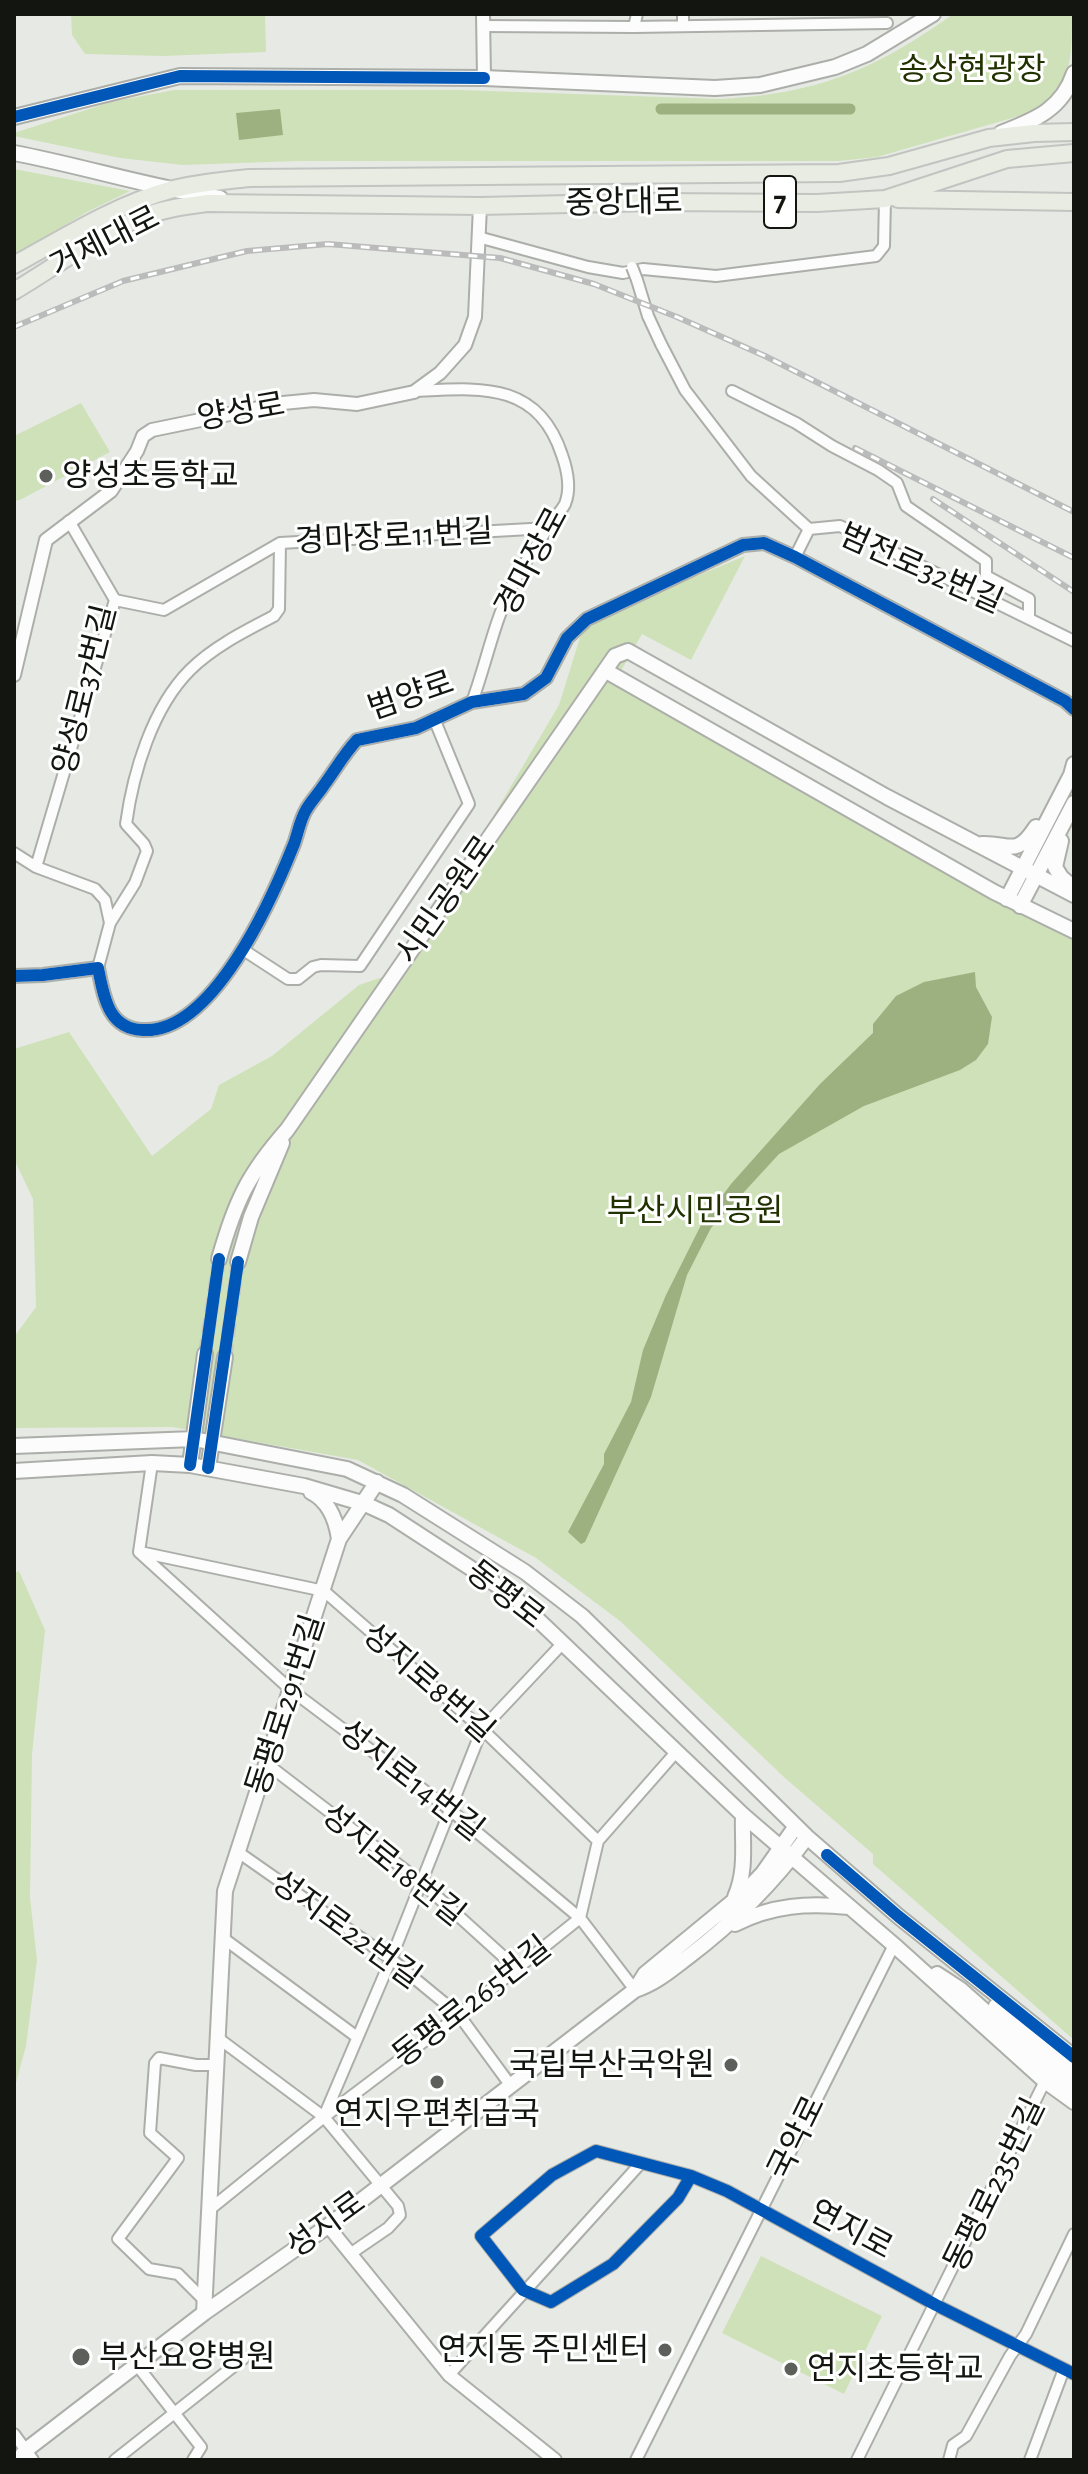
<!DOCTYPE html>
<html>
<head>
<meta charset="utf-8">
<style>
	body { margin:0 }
	#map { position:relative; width:1088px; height:2474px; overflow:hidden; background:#e7eae4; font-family:"Alegreya Sans",sans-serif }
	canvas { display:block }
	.frame { position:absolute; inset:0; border:16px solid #121510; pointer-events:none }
</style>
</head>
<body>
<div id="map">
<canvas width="1088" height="2474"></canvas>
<div class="frame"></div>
</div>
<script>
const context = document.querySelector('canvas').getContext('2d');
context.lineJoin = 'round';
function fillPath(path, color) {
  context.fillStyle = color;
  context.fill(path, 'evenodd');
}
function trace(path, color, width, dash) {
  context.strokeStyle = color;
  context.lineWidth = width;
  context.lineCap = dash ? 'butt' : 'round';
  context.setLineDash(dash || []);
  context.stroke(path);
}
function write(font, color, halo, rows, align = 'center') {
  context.font = font + ' "Alegreya Sans","Noto Sans KR",sans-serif';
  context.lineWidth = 6;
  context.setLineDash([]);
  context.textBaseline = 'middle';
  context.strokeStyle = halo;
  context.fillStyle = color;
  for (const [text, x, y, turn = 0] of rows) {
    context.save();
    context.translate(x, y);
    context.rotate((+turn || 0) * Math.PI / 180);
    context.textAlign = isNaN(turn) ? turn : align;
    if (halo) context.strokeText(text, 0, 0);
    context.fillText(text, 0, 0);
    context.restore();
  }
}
fillPath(new Path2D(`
	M 71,14 L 265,14 L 266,52 L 163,56 L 85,54 L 72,35 Z
	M 953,14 L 1072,14 C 1072,59 1072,93 1026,114 L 877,157 L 839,161 L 299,161 L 183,165 L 120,158 L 14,136 L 14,133 L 111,102 L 174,90 L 460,90 L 720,99 C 817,94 875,70 953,14 Z
	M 14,169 L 130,191 L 87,212 L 14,255 Z
	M 81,403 L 110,452 L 20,500 L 14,501 L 14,436 Z
	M 745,556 L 691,660 L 642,634 L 614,683 L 979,893 L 1074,939 L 1074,2040 L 873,1864 L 873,1854 L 785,1778 L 620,1621 L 536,1558 L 358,1460 L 172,1427 L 14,1428 L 14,1337 L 36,1307 L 33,1199 L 14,1159 L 14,1049 L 69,1032 L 152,1156 L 211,1109 L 219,1085 L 272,1056 L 359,985 L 403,970 L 458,899 L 459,874 L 559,705 L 582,631 L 629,604 Z
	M 19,1571 L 45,1630 L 32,1754 L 30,1898 L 37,1960 L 26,2046 L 14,2090 L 14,1573 Z
	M 761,2256 L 882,2316 L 844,2394 L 722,2333 Z`), '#cfe1b9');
fillPath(new Path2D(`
	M 280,109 L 283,135 L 239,140 L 236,113 Z
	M 975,972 L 976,987 L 992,1017 L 988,1044 L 976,1060 L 960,1070 L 864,1106 L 779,1154 L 711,1228 L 687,1275 L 651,1397 L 585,1542 L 581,1544 L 568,1532 L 604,1464 L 604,1454 L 631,1402 L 643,1350 L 666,1295 L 702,1223 L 731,1184 L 820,1084 L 873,1033 L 873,1024 L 896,996 L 924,982 Z`), '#9db180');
trace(new Path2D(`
	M 661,109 L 850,109`), '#9db180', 11);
trace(new Path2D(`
	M 205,1354 L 219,1259
	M 225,1357 L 238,1262`), '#c7cac4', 14, [14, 7]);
const minor = new Path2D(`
	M 484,26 L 634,27 L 887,23
	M 683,26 L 683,14
	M 634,27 L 637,14
	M 478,237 L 588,267 L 623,273 L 643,269 L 716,276 L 876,256 L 884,246 L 885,199
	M 637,280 L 648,316
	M 661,344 L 685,390 L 751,476 L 809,529 L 840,526 L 1074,641
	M 416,391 C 480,388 538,381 562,455 C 567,469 571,489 565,504 C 562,510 555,517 551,524 C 537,544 523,564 512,586 C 494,622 486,664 472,702
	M 732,391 L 796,423 L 832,446 L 878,470 L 897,483 L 906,506 L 986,561 L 986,576
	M 795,557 L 809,529
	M 978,593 L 986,576 L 1029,599 L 1029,618
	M 115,600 L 164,610 L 280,543 L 548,528
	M 14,853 L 36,867 L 95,889 L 105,900 L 110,923 L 98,968
	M 36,867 L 115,600 L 69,521
	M 110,923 L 135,883 L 147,851 L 144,844 L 126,824 C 133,773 152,708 190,670 C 213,647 245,631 274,616 L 279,609 L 280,543
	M 242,949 L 288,979 L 298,979 L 313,967 L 321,965 L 360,966 L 469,804 L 435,721
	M 139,1552 L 291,1690 L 449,1809 L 580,1918 L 635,1990
	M 139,1552 L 152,1463
	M 140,1552 L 324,1591 L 482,1729 L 598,1841
	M 267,1764 L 421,1882 L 517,1969
	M 238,1852 L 391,1959 L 459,2015 L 511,2086
	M 223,1938 L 357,2037
	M 218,2038 L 324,2117 L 398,2206 L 400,2215 L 388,2228 L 350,2254
	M 325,2114 L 391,1959 L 482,1729 L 563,1643
	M 691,2176 L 678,2198 L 613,2264 L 551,2302 L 523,2290 L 481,2236 L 552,2175 L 596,2151 L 691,2176 L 727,2191 L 936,2305 L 1074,2374
	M 209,2210 L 324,2117 L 459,2015 L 580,1918 L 598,1841 L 677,1751
	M 205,2301 L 178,2274 L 149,2269 L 118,2239 L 178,2158 L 150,2133 L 155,2063 L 159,2058 L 196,2065 L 216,2065
	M 136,2364 L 201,2447 L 193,2460
	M 449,2375 L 641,2163
	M 14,2434 L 33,2460
	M 115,2460 L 244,2358
	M 636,2460 L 894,1945
	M 857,2460 L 1045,2081
	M 949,2460 L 953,2445 L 966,2436 L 1010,2356 L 1026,2334 L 1074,2234
	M 1030,2460 L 1064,2369`);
const tertiary = new Path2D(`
	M 483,14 L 484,78
	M 14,675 L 46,540 L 111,491 L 137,451 L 143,436 L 152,430 L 283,403 L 314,400 L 357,404 L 414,392 L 440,373 L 465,345 L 475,317 L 480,206
	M 14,976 L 43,975 L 98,968 C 104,997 108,1029 143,1030 C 213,1034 272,899 294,844 C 298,833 300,820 306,810 C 311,801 319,793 324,785 C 335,770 344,754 357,740 L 416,728 L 472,702 L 524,694 L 546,678 L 567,638 L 587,619 L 743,545 L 764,543 L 795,557 L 1065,701 L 1074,709
	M 328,2226 L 449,2375 L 555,2460`);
const secondary = new Path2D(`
	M 14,117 L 180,76 L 484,78 L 715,88 L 760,85 L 835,67 L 867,54 L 933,14
	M 1001,133 C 1034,120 1062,110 1074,73
	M 14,153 C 83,166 151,188 220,198
	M 606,671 L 994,892 L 1074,931
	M 1061,841 L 1055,867 L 1061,877 L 1074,888
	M 982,844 C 1010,843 1016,858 1036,827
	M 1007,899 L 1071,775 L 1074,764
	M 1020,906 L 1074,803
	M 219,1259 C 235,1202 248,1174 287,1130 L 615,656 L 628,651 L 887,797 L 1074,895
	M 238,1262 L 251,1217 L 282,1143
	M 14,1446 L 194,1439 L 347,1469 L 403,1495 L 525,1572 L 582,1616 L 807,1837 L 898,1916 L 1074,2057
	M 190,1465 L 205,1354
	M 208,1468 L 225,1357
	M 14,1471 L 152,1463 L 190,1465 L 304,1486 L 365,1504 L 389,1515 L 512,1595 L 743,1815 L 894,1945 L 1045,2081 L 1074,2102
	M 311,1492 C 329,1501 336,1519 339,1539
	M 735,1897 C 747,1870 742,1844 743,1815
	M 735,1924 C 773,1905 807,1903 849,1907
	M 937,1974 L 960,1989 L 1074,2090
	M 635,1990 L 645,1974 L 747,1890 L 763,1873 L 796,1826
	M 996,2006 L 1074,2075
	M 204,2313 L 225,1891 L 339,1539 L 377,1482
	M 18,2460 L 26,2450 L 204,2313 L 328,2226 L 635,1990 C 656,1983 671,1970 688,1957 C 733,1923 773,1883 807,1837`);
const primary = new Path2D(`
	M 898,199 L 1074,202
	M 14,265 C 63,238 115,205 170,190 C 196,183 222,181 249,178 L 839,173 L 889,166 L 989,138 L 1034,133 L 1074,132
	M 14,291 C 55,267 95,236 140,218 C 161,209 185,206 208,203 L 480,206 L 658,202 L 817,203 L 885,199 L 1007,159 L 1074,153`);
trace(minor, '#acaea9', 14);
trace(tertiary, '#acaea9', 16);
trace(secondary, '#acaea9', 18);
trace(primary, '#c2c4c1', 20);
trace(minor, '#fbfcfb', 10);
trace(tertiary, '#fbfcfb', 12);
trace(secondary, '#fbfcfb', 14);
trace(primary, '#e8ece2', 16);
const rail = new Path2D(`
	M 14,327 L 123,281 L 247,251 L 328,244 L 500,258 L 594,284 L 677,317 L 765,356 L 1074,512
	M 855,448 L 1074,558
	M 933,499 L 1074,592`);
trace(rail, '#babbba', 6);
trace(rail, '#fff', 3, [9]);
const minorBridge = new Path2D(`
	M 632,267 L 637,280
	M 648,316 L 661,344`);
trace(minorBridge, '#acaea9', 14, []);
trace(minorBridge, '#fbfcfb', 10);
trace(new Path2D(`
	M 14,117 L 180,76 L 484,78
	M 14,976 L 43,975 L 98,968 C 104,997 108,1029 143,1030 C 213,1034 272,899 294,844 C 298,833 300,820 306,810 C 311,801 319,793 324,785 C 335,770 344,754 357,740 L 416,728 L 472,702 L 524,694 L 546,678 L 567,638 L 587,619 L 743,545 L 764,543 L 795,557 L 1065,701 L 1074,709
	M 190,1465 L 219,1259
	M 208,1468 L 238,1262
	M 827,1855 L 898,1916 L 1074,2057
	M 691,2176 L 678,2198 L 613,2264 L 551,2302 L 523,2290 L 481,2236 L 552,2175 L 596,2151 L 691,2176 L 727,2191 L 936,2305 L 1074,2374`), '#0057b8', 12);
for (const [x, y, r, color] of [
	[46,476,8,"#5d605a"],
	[731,2065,8,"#5d605a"],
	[437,2082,8,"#5d605a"],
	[665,2350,8,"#5d605a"],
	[81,2357,10,"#5d605a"],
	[791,2369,8,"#5d605a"]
]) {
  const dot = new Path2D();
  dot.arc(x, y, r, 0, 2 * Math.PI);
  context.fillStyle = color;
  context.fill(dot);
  trace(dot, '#fff', 3);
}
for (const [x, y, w] of [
	[780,202,32]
]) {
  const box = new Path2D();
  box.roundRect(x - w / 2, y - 26, w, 52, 6);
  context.fillStyle = '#fff';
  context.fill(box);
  trace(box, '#121510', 2);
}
write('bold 30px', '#121510', null, [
	["7",780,202]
]);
write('32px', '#213200', '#fff', [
	["송상현광장",972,70],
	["부산시민공원",695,1211]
]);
write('32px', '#121510', '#fff', [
	["중앙대로",624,203,-1],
	["거제대로",105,242,-27],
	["양성로",241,412,-10],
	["경마장로11번길",394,537,-3],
	["경마장로",532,562,-62],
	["범전로32번길",921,569,24],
	["양성로37번길",85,690,-76],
	["범양로",411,696,-19],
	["시민공원로",446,900,-55],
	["동평로",505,1595,38],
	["성지로8번길",428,1683,41],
	["동평로291번길",286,1705,-72],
	["성지로14번길",411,1781,38],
	["성지로18번길",393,1865,39],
	["성지로22번길",346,1930,36],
	["동평로265번길",472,2002,-38],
	["국악로",797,2138,-64],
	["동평로235번길",995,2185,-64],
	["성지로",326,2225,-36],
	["연지로",851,2230,28]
]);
write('32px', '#121510', '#fff', [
	["양성초등학교",62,476],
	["국립부산국악원",715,2065,"right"],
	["연지우편취급국",437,2114,"center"],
	["연지동 주민센터",649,2350,"right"],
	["부산요양병원",99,2357],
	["연지초등학교",807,2369]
], 'left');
</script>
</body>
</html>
